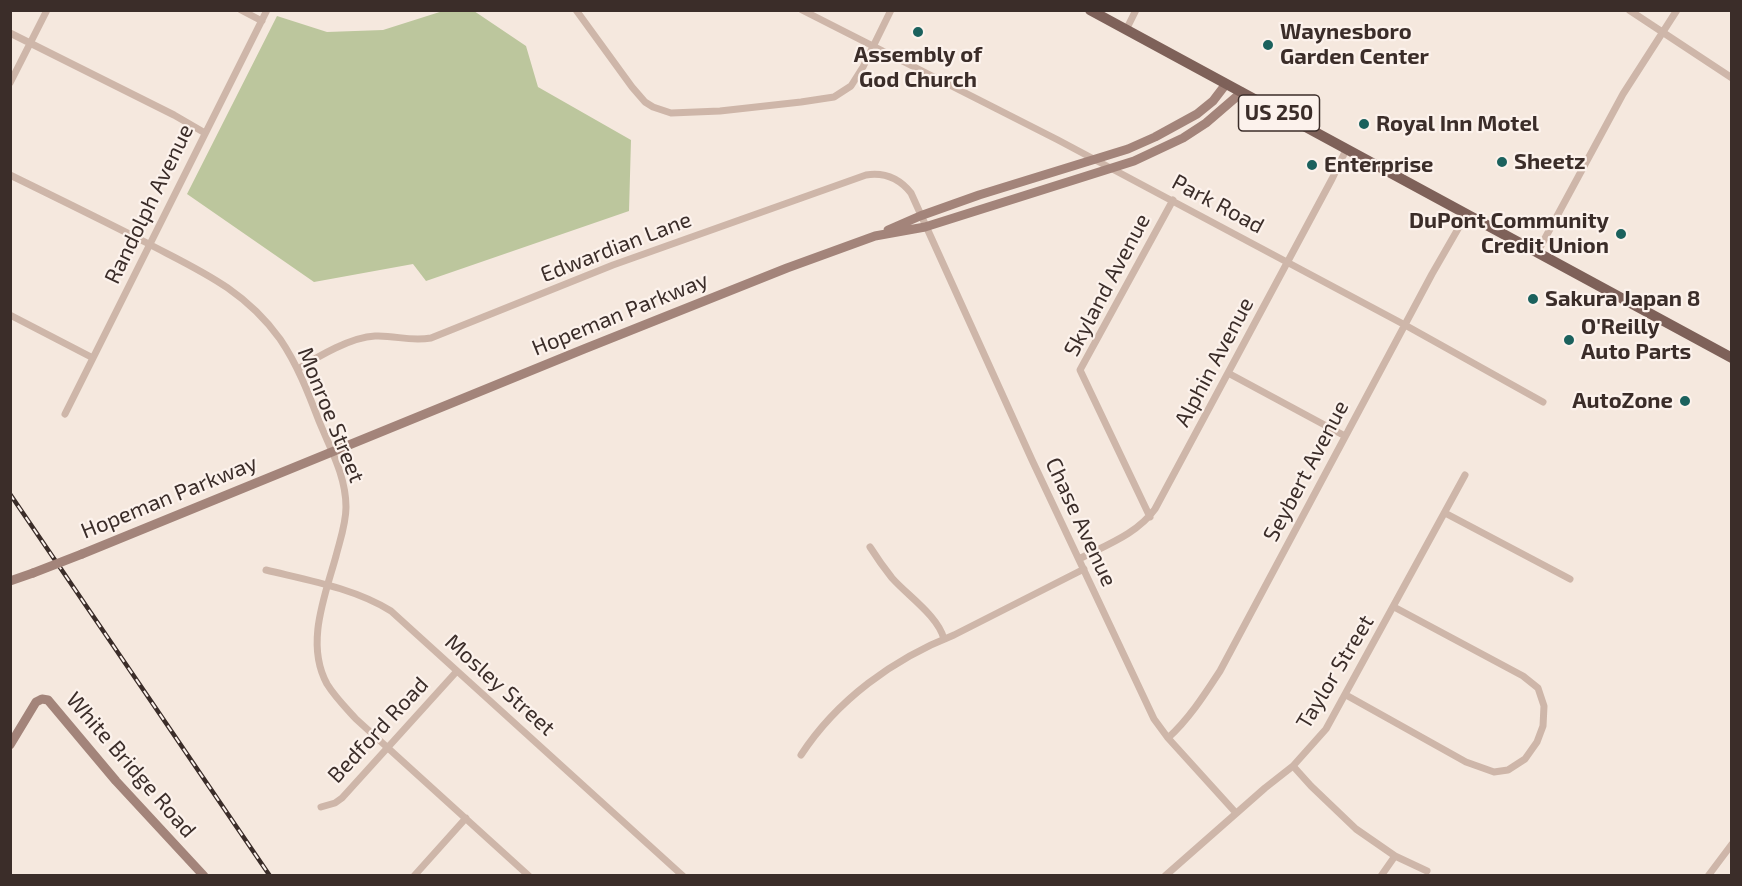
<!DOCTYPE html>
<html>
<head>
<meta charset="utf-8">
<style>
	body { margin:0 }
	#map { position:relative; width:1742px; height:886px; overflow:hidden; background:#f5e8de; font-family:"Exo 2",sans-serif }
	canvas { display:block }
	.frame { position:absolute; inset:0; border:12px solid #3b2d29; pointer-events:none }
</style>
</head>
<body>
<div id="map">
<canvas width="1742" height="886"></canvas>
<div class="frame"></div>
</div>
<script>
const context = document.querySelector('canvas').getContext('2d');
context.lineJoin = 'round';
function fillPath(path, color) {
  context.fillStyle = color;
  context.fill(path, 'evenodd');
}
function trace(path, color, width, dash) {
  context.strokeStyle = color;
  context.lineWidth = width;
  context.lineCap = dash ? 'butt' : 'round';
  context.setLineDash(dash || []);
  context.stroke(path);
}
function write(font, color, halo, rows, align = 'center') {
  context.font = font + ' "Exo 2",sans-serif';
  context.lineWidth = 4.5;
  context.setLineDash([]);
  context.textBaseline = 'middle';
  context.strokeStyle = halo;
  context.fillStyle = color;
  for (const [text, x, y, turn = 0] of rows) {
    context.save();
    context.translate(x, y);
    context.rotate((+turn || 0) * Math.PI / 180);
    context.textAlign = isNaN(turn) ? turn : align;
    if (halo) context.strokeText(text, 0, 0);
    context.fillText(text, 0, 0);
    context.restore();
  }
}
fillPath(new Path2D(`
	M 446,10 L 474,11 L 526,46 L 538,87 L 631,140 L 629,211 L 426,281 L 413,264 L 314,282 L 187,194 L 277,16 L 327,32 L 383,30 Z`), '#bcc69d');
trace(new Path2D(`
	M 241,10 L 262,21
	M 576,10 L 632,87 L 645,102 L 653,107 L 671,113 L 720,111 L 801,102 L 834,97 L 851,86 L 863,67 L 891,10
	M 802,10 L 1058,140 L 1405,325 L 1543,402
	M 1629,10 L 1732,78
	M 1126,30 L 1136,10
	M 10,33 L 174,115 L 205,133
	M 10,83 L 47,10
	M 10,175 C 55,197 100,219 145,242 C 198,270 243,288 280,339 C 297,364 308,392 319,421 C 330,448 346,476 346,507 C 346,524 340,540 336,556 C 325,596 305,644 327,684 C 335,697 346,708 356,719 L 529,876
	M 1537,253 L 1623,94 L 1677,10
	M 10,315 L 93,358
	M 298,369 C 319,356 351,337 375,336 C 396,335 409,342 431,338 L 613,265 L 866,175 C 885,172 899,178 911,193 L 1032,460 L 1154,719 L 1168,738 L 1236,813
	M 1228,373 L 1345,436
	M 65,414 L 267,10
	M 1445,513 L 1570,579
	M 1150,517 L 1080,370 L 1173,200
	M 870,547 C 877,558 884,568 892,578 C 908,596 938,616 944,639
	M 1079,559 C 1106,545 1137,534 1155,509 L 1332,179 L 1346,150
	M 266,570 C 307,580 354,588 391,611 L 683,876
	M 1346,695 L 1466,762 L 1494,772 L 1508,770 L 1525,759 L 1537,742 L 1543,726 L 1544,706 L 1538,688 L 1523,676 L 1394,607
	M 1168,738 C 1189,719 1205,694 1220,671 L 1432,274 L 1466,215
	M 801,755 C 837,700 893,659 954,635 L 1084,569
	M 1293,766 L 1311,786 L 1356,829 L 1395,856 L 1427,871
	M 321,807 L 335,803 L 342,798 L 457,671
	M 414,876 L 466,818
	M 1165,876 L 1265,788 L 1293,766 L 1326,729 L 1465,475
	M 1381,876 L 1395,856
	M 1708,876 L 1732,844`), '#ceb6a9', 7);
trace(new Path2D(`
	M 888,230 L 920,216 L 979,195 L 1128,149 L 1155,137 L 1197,114 L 1213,101 L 1226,84
	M 82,554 L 584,349 L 787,268 L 875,236 L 925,227 L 1134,161 L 1183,138 L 1206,123 L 1242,92
	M 10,581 L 33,573
	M 10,745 L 36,702 L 42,699 L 48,700 L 116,781 L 204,876`), '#a3847a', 9);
trace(new Path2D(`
	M 1090,10 L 1732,358`), '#7e6159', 10);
const rail = new Path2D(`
	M 10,494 L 270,876`);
trace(rail, '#3b2d29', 4.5);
trace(rail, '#fcf2ec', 2, [7]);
trace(new Path2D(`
	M 33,573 L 82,554`), '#a3847a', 9);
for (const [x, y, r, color] of [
	[918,32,6,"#1b615d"],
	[1268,45,6,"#1b615d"],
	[1364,124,6,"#1b615d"],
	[1502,162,6,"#1b615d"],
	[1312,165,6,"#1b615d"],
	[1621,234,6,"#1b615d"],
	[1533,299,6,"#1b615d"],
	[1569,340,6,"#1b615d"],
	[1685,401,6,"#1b615d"]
]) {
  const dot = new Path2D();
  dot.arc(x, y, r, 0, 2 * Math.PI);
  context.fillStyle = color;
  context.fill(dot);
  trace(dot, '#fcf2ec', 2);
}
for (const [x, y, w] of [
	[1279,113,81]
]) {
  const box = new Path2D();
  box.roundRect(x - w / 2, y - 18, w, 36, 4.5);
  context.fillStyle = '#fcf2ec';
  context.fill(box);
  trace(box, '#3b2d29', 1.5);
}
write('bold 21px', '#3b2d29', null, [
	["US 250",1279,113]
]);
write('bold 22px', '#3b2d29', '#fcf2ec', [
	["Waynesboro",1280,32],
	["Garden Center",1280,57],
	["Assembly of",918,55,"center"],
	["God Church",918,80,"center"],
	["Royal Inn Motel",1376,124],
	["Sheetz",1514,162],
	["Enterprise",1324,165],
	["DuPont Community",1609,221,"right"],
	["Credit Union",1609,246,"right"],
	["Sakura Japan 8",1545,299],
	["O'Reilly",1581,327],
	["Auto Parts",1581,352],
	["AutoZone",1673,401,"right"]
], 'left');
write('22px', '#3b2d29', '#fcf2ec', [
	["Randolph Avenue",149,204,-64],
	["Park Road",1218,204,28],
	["Edwardian Lane",616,247,-21],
	["Skyland Avenue",1107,285,-62],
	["Hopeman Parkway",620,314,-22],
	["Alphin Avenue",1214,362,-62],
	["Monroe Street",331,415,68],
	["Seybert Avenue",1306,471,-62],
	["Hopeman Parkway",169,497,-22],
	["Chase Avenue",1081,522,65],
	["Taylor Street",1335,672,-59],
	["Mosley Street",500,685,42],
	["Bedford Road",378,730,-47],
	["White Bridge Road",131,765,49]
]);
</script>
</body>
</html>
